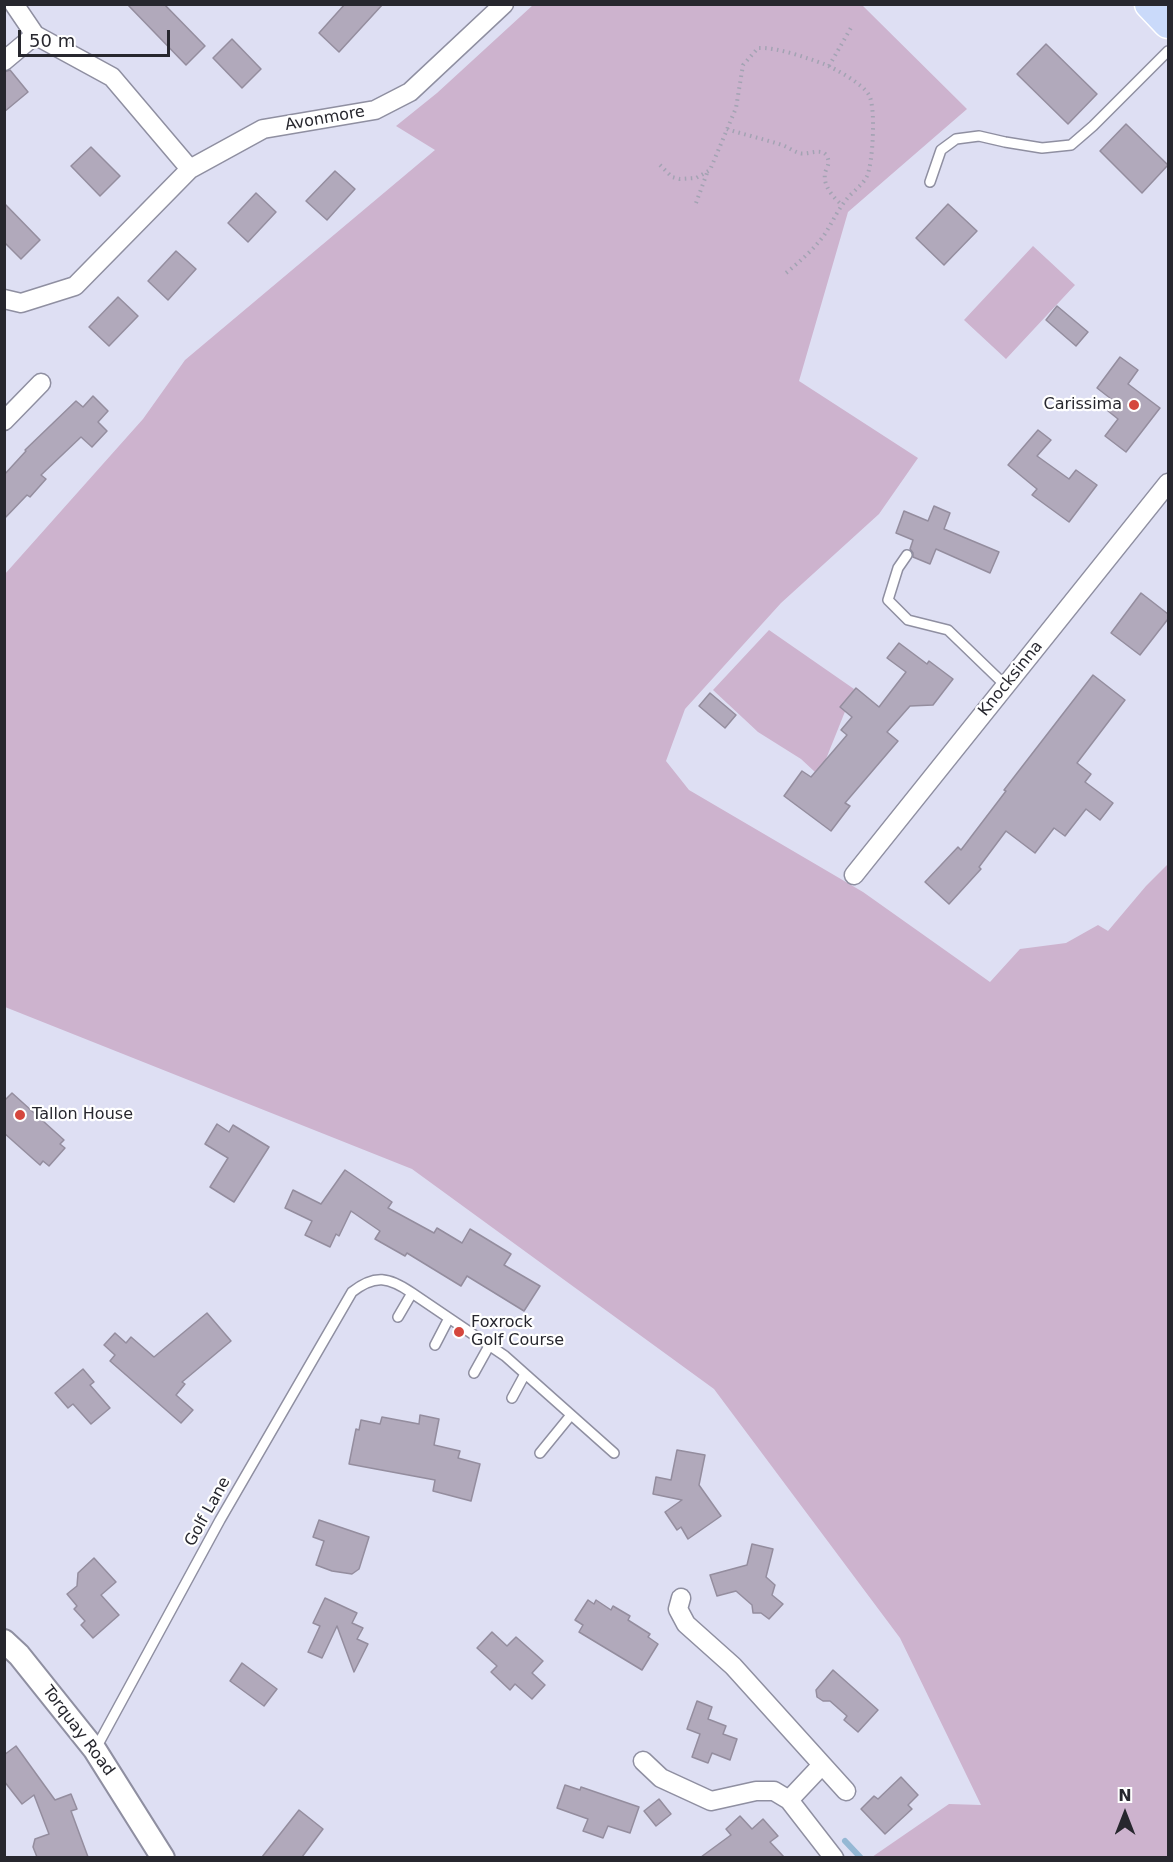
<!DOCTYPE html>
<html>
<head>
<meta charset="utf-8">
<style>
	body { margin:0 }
	#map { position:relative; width:1173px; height:1862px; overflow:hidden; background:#dedff3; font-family:"DejaVu Sans",sans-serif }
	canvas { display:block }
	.frame { position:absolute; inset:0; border:6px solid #27272e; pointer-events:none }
	.north { position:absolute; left:1095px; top:1784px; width:60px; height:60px; -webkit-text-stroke:4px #fff; paint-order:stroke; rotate:0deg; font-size:16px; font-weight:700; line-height:24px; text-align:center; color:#27272e }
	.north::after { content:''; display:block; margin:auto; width:21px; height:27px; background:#27272e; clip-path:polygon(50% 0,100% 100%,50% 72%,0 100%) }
	.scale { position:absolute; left:18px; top:30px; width:152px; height:27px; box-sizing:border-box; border:3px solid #27272e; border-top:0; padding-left:8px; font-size:18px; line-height:21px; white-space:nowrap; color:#27272e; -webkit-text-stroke:4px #fff; paint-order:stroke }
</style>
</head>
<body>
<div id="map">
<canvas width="1173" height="1862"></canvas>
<div class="frame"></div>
<div class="north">N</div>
<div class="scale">50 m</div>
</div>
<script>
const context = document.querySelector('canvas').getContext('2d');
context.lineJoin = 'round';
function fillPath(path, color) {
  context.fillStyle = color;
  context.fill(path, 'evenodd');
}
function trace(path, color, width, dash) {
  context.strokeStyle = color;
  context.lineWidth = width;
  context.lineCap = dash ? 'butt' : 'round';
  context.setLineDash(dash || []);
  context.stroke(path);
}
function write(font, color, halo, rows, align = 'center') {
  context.font = font + ' "DejaVu Sans",sans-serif';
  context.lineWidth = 4.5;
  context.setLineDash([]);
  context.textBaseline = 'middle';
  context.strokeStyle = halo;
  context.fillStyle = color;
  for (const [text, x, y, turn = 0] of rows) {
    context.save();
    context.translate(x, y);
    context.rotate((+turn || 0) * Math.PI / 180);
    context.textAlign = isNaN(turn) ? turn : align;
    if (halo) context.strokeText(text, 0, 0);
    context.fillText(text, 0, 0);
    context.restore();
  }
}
fillPath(new Path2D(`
	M 533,5 L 862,5 L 967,109 L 848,212 L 799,381 L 918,458 L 879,514 L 781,603 L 685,709 L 666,761 L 689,790 L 863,892 L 990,982 L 1020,949 L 1066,943 L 1098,925 L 1108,931 L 1146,886 L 1168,864 L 1167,888 L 1168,890 L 1168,1857 L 872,1857 L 949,1804 L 981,1805 L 900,1638 L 714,1389 L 412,1169 L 5,1007 L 5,574 L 143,419 L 185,360 L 435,150 L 396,126 L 437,93 Z
	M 1033,246 L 1075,285 L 1006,359 L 964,320 Z
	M 769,630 L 854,689 L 826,759 L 825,767 L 815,772 L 801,759 L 758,732 L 713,690 Z`), '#cdb3ce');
trace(new Path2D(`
	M 845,1841 L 861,1858`), '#95b8d4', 6);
const building = new Path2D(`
	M 127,4 L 164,4 L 205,46 L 186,65 Z
	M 345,4 L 383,4 L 339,52 L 319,33 Z
	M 232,39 L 261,69 L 242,88 L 213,58 Z
	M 1046,44 L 1097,94 L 1068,124 L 1017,74 Z
	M 10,70 L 28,92 L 4,112 L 4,72 Z
	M 1126,124 L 1168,165 L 1142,193 L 1100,151 Z
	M 91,147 L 120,176 L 100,196 L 71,166 Z
	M 335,171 L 355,189 L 327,220 L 306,201 Z
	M 256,193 L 276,212 L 248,242 L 228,223 Z
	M 4,203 L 40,240 L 21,259 L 4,242 Z
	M 948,204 L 977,231 L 944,265 L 916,238 Z
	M 176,251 L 196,269 L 168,300 L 148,281 Z
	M 118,297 L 138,316 L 109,346 L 89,327 Z
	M 1057,306 L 1088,332 L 1076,346 L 1046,320 Z
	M 1120,357 L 1138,370 L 1128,384 L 1160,408 L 1126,452 L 1105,436 L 1118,419 L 1108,411 L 1115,402 L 1097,388 Z
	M 93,396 L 108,411 L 98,422 L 107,431 L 92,447 L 81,437 L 41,475 L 46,479 L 30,497 L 27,495 L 4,519 L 4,475 L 26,451 L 25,450 L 76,401 L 83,407 Z
	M 1038,430 L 1051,440 L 1037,456 L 1069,479 L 1076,470 L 1097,485 L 1069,522 L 1032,495 L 1037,489 L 1008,465 Z
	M 934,506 L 950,513 L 944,529 L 999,552 L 990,573 L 936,549 L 930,564 L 913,557 L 913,553 L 910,549 L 913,540 L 896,533 L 904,511 L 928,521 Z
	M 1141,593 L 1168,614 L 1168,619 L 1140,655 L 1111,633 Z
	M 899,643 L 927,664 L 929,661 L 953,679 L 933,705 L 910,706 L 887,732 L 898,741 L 845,803 L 850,806 L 831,831 L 784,796 L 802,771 L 811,777 L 847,735 L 841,730 L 852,717 L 840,707 L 856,688 L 879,707 L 906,672 L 887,658 Z
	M 1093,675 L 1125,700 L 1077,763 L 1091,774 L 1085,782 L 1113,803 L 1100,820 L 1086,809 L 1065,836 L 1054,828 L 1035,853 L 1006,831 L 979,867 L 981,869 L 949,904 L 925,882 L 958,847 L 961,850 L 1006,791 L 1004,790 Z
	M 710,693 L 736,715 L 725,728 L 699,706 Z
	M 12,1093 L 64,1140 L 60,1144 L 65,1148 L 49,1166 L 43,1161 L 40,1165 L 4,1133 L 4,1101 Z
	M 217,1124 L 229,1132 L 233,1125 L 269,1147 L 234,1202 L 210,1187 L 228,1158 L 205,1144 Z
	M 345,1170 L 392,1202 L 388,1208 L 434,1233 L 437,1228 L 462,1243 L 470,1229 L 511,1254 L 504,1265 L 540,1286 L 524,1311 L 467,1276 L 461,1286 L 407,1253 L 405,1256 L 375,1239 L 380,1231 L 351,1211 L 339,1236 L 336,1234 L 330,1247 L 305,1235 L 312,1221 L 285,1208 L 293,1190 L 321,1204 Z
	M 207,1313 L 231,1341 L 182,1382 L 185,1384 L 176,1395 L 193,1410 L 181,1423 L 110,1361 L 115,1355 L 104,1345 L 115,1333 L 126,1343 L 131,1337 L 154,1357 Z
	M 83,1369 L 94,1382 L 90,1385 L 110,1408 L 91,1424 L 73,1404 L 68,1408 L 55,1393 Z
	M 420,1415 L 439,1419 L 434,1445 L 460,1451 L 458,1458 L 480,1464 L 471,1501 L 433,1491 L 435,1480 L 349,1464 L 356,1429 L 359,1430 L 361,1420 L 380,1424 L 382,1417 L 419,1424 Z
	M 677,1450 L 705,1455 L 699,1485 L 721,1516 L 688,1539 L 681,1527 L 677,1530 L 665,1512 L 682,1500 L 653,1494 L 656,1477 L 671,1480 Z
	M 319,1520 L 369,1537 L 359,1569 L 352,1574 L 332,1571 L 316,1565 L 324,1541 L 313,1537 Z
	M 752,1544 L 773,1549 L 766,1577 L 775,1585 L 772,1595 L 783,1604 L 769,1619 L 761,1613 L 753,1613 L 752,1605 L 736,1591 L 717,1596 L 710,1575 L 747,1565 Z
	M 94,1558 L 116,1582 L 101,1595 L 119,1615 L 93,1638 L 81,1625 L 85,1621 L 74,1609 L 77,1606 L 67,1594 L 77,1586 L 78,1573 Z
	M 325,1598 L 357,1613 L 352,1623 L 363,1628 L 357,1639 L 368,1644 L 354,1672 L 337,1626 L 322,1658 L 308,1652 L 320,1626 L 313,1623 Z
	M 588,1600 L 594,1604 L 596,1600 L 611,1610 L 613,1606 L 630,1616 L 628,1620 L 650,1634 L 648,1637 L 658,1644 L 642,1670 L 579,1632 L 583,1625 L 575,1620 Z
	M 492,1632 L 507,1646 L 516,1637 L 543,1661 L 532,1673 L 545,1685 L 532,1699 L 515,1684 L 510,1690 L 491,1672 L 497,1666 L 477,1648 Z
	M 242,1663 L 277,1689 L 264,1706 L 230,1681 Z
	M 833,1670 L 878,1710 L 858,1732 L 844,1720 L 847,1716 L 830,1701 L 823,1701 L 817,1697 L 816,1690 Z
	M 697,1701 L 712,1707 L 708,1719 L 726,1726 L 723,1734 L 737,1739 L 730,1760 L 712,1753 L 708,1763 L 692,1757 L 700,1734 L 687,1729 Z
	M 16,1746 L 55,1800 L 71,1794 L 77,1809 L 71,1811 L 88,1857 L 37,1857 L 33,1847 L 35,1839 L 49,1834 L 34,1795 L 22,1804 L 4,1781 L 4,1755 Z
	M 901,1777 L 918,1795 L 908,1805 L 912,1809 L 885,1834 L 861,1809 L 874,1796 L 878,1799 Z
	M 565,1785 L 580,1790 L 581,1787 L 639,1807 L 630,1833 L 608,1826 L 603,1838 L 583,1831 L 588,1819 L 557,1808 Z
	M 659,1799 L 671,1814 L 656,1826 L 644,1811 Z
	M 299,1810 L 323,1829 L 302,1857 L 262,1857 Z
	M 740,1816 L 752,1829 L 763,1819 L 778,1836 L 770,1842 L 784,1857 L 701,1857 L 731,1835 L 726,1829 Z`);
fillPath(building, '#b1a9bb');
trace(building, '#948d9e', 1.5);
const service = new Path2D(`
	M 930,182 L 941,150 L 956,139 L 979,136 L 1005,142 L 1042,148 L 1071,145 L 1093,126 L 1168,51
	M 907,555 L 898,568 L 888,600 L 908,620 L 948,630 L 1006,686
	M 398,1317 L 412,1293
	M 435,1345 L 449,1318
	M 474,1373 L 489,1346
	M 512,1398 L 525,1374
	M 540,1453 L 571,1415
	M 95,1750 L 220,1520 L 352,1292 C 375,1274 389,1277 412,1293 L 505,1356 L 614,1453`);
const minor = new Path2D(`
	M 14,4 L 35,35 L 112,77 L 190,169
	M 4,61 L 35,35
	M 4,299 L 21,303 L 75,286 L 190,169 L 263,129 L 375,110 L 410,92 L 504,4
	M 4,421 L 41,383
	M 854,875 L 1168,483
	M 681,1598 L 678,1609 L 686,1624 L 733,1666 L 846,1791
	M 643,1761 L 661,1778 L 711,1801 L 756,1791 L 774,1791 L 789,1800 L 834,1858
	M 789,1800 L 822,1765`);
const tertiary = new Path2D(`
	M 4,1641 L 19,1655 L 95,1750 L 163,1858`);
const trunk = new Path2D(`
	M 1150,4 L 1168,23`);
trace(service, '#8f8fa1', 12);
trace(minor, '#8f8fa1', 21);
trace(tertiary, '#8f8fa1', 26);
trace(trunk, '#fff', 33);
trace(new Path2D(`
	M 829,66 L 852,26
	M 727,129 C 745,135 764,139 782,145 C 788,147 793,151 799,153 C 807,156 824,145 828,159 C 830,164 826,169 825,173 C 823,186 833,197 842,205
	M 660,165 L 672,177 L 680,179 L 696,178 L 710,170 L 736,108 L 743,65 L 758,48 C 777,47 807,58 824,64 C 836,69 863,84 869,95 C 876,107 873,163 867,176 C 863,185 852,192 846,200 C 836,212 831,226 822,238 C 811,252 799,262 786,273
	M 696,203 L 707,173`), '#a3a3b3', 4, [1.5, 4.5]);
trace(service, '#fff', 9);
trace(minor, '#fff', 18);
trace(tertiary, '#fff', 22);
trace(trunk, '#cadafa', 30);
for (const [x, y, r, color] of [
	[1134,405,6,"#d5473e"],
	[20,1115,6,"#d5473e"],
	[459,1332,6,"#d5473e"]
]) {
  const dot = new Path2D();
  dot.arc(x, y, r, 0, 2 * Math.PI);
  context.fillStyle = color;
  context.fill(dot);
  trace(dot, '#fff', 2);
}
write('16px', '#27272e', '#fff', [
	["Avonmore",325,119,-10],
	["Knocksinna",1011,679,-51],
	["Golf Lane",208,1512,-61],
	["Torquay Road",78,1731,53]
]);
write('16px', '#27272e', '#fff', [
	["Carissima",1122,405,"right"],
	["Tallon House",32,1115],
	["Foxrock",471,1323],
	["Golf Course",471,1341]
], 'left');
</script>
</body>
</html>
